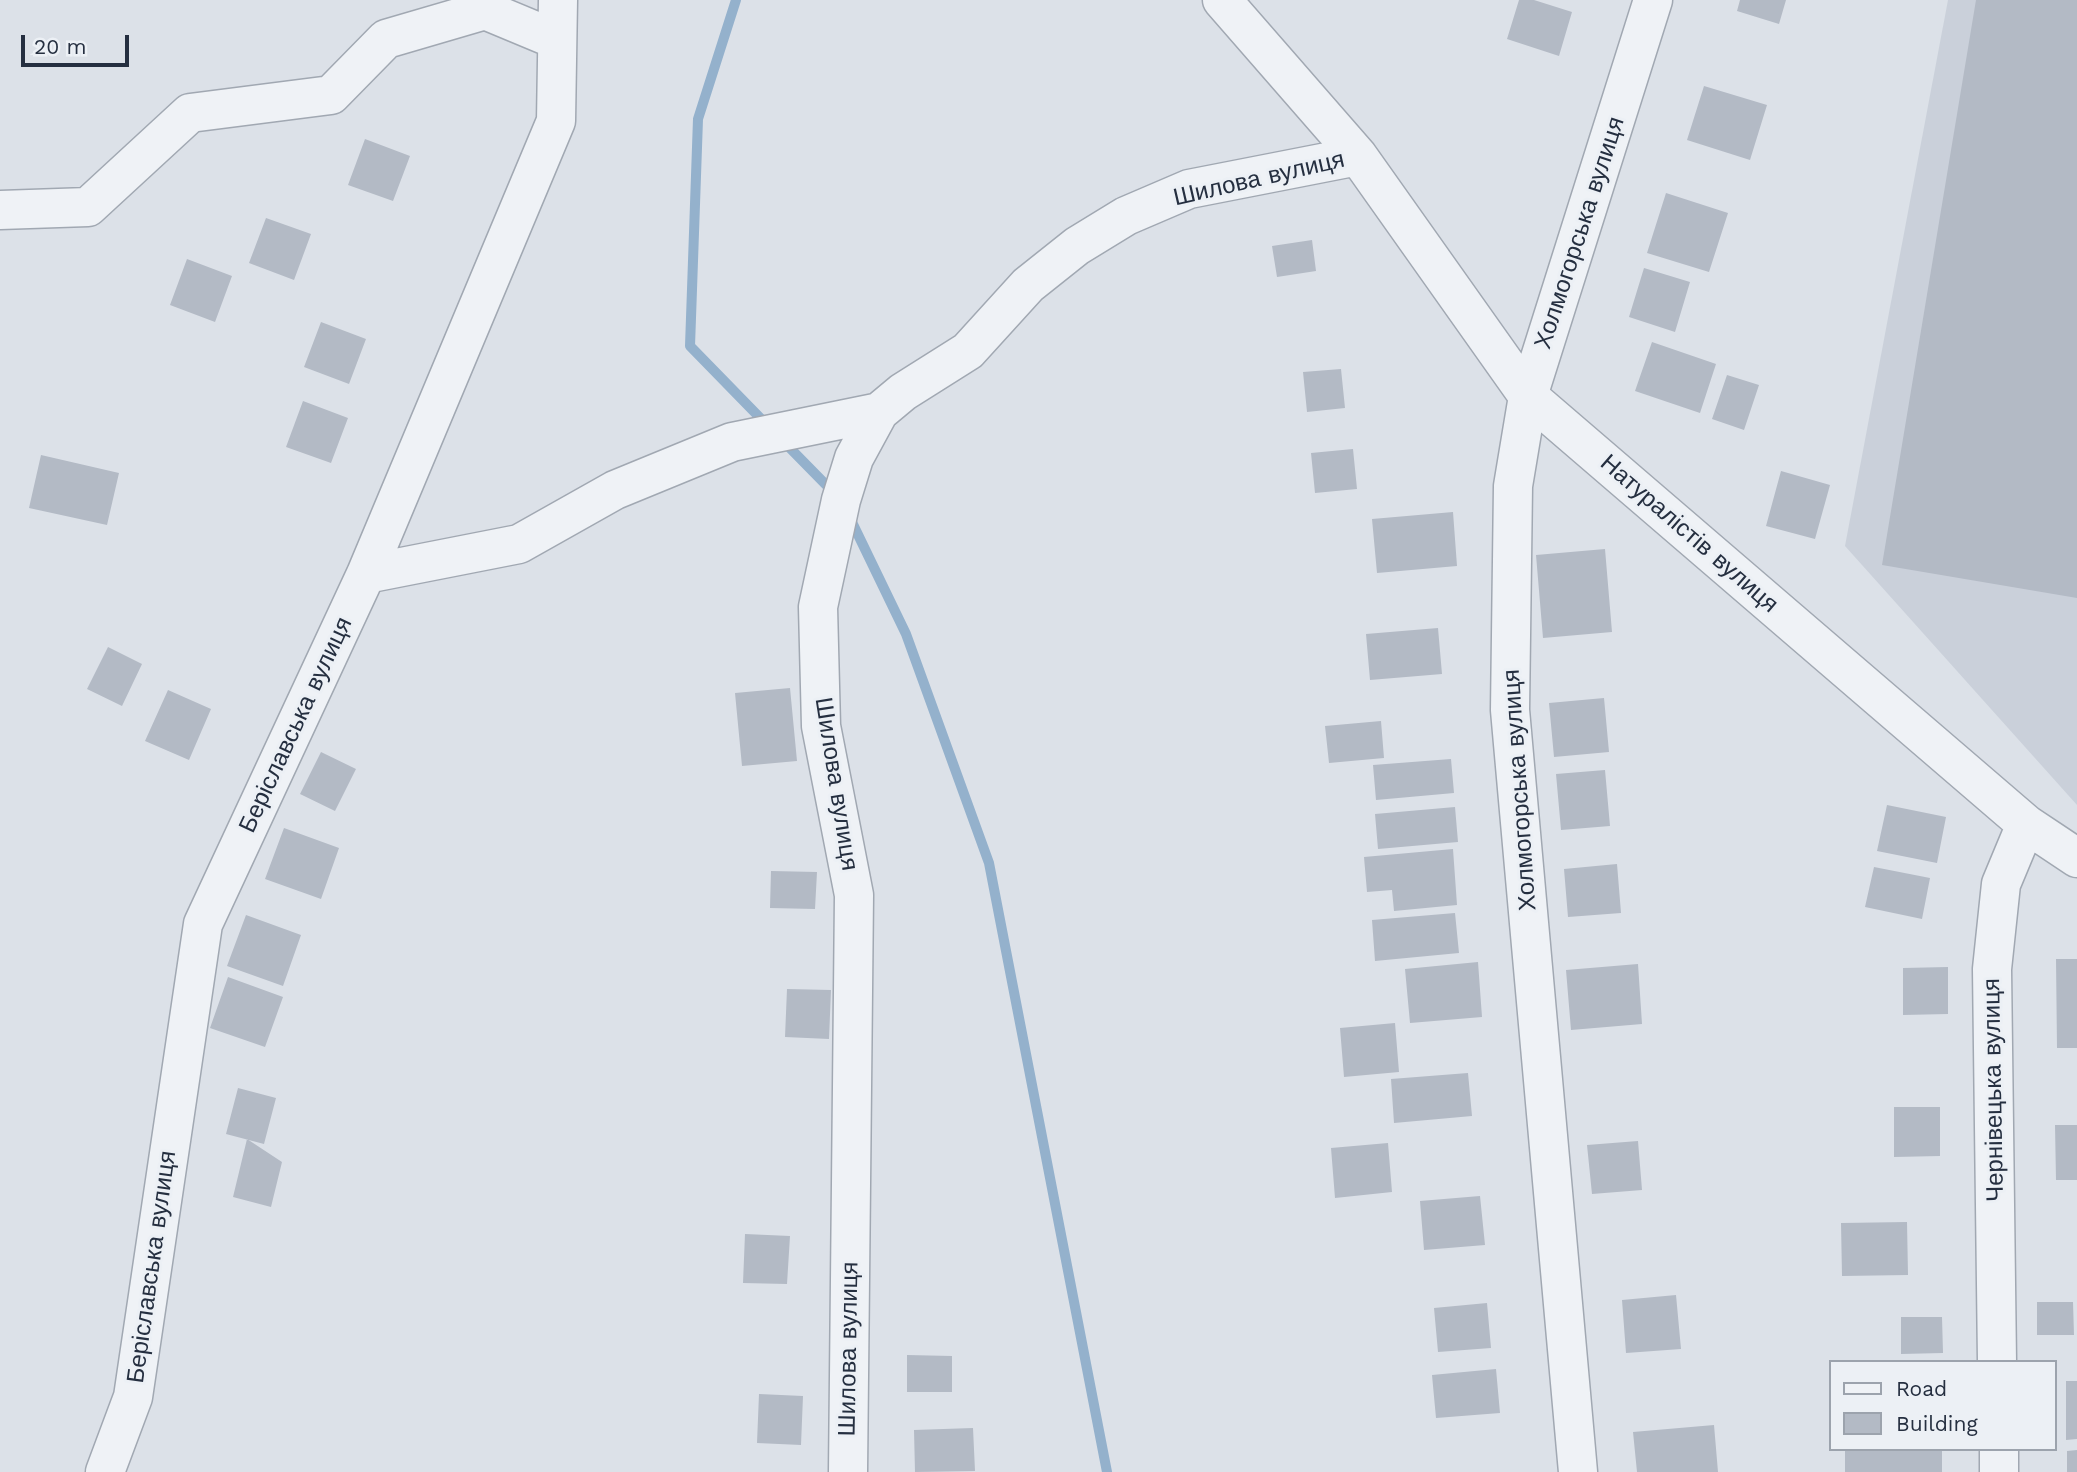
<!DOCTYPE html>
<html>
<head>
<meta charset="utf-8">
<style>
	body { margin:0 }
	#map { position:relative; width:2077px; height:1472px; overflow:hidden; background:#dce1e8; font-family:"Work Sans",sans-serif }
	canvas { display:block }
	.legend { position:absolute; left:1829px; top:1360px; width:228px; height:91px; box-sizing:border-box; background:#ecf0f5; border:2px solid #9ca3ad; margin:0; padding:9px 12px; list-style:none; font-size:21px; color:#252f40 }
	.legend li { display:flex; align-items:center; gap:14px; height:35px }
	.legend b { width:35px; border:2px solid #9ca3ad }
	.scale { position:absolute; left:21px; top:35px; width:108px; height:32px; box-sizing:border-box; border:4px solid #252f40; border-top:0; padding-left:9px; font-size:21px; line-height:24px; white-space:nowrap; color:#252f40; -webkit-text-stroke:5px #ecf0f5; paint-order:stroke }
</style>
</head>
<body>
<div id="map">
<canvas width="2077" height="1472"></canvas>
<ul class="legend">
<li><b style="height:9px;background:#eff2f6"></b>Road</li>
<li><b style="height:19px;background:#b3bac5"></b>Building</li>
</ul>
<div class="scale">20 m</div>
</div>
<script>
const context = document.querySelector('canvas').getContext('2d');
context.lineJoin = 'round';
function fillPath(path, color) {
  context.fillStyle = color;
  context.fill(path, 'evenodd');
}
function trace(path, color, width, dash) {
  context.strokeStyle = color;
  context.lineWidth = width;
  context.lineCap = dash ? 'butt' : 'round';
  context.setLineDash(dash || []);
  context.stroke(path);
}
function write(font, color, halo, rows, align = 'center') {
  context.font = font + ' "Work Sans",sans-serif';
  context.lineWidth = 6;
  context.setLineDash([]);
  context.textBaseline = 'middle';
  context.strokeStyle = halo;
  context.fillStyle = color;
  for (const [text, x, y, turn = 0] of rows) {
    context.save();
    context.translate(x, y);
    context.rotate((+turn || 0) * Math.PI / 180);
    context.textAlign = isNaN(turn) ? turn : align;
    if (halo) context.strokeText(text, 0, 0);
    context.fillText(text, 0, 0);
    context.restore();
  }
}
fillPath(new Path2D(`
	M 1948,0 L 2077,0 L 2077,805 L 1845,546 Z`), '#cad0da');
trace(new Path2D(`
	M 736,0 L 698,119 L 690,346 L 769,427
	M 783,441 L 835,494
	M 849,516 L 906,634 L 989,863 L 1107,1472`), '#94b1cc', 10);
fillPath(new Path2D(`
	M 1519,0 L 1534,0 L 1572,12 L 1559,56 L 1507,39 Z
	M 1740,0 L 1786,0 L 1779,24 L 1737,11 Z
	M 1976,0 L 2077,0 L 2077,598 L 1882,565 Z
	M 1704,86 L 1767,105 L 1750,160 L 1687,140 Z
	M 365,139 L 410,156 L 393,201 L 348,185 Z
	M 1666,193 L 1728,213 L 1709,272 L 1647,253 Z
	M 266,218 L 311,234 L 294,280 L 249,263 Z
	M 1312,240 L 1316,271 L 1277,277 L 1272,246 Z
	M 187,259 L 232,276 L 215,322 L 170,305 Z
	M 1644,268 L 1690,282 L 1675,332 L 1629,317 Z
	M 321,322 L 366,339 L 349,384 L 304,367 Z
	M 1652,342 L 1716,364 L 1700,413 L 1635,391 Z
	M 1341,369 L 1345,408 L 1307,412 L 1303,372 Z
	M 1727,375 L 1759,385 L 1744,430 L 1712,419 Z
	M 303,401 L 348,418 L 331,463 L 286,447 Z
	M 1353,449 L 1357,489 L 1315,493 L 1311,453 Z
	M 41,455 L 119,473 L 107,525 L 29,508 Z
	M 1781,471 L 1830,485 L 1815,539 L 1766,526 Z
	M 1453,512 L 1457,566 L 1377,573 L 1372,519 Z
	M 1605,549 L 1612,632 L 1543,638 L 1536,555 Z
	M 1438,628 L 1442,674 L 1370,680 L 1366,634 Z
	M 108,647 L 142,664 L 122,706 L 87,689 Z
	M 790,688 L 797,761 L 742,766 L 735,693 Z
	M 168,690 L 211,709 L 189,760 L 145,741 Z
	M 1604,698 L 1609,752 L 1554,757 L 1549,703 Z
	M 1381,721 L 1384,758 L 1329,763 L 1325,726 Z
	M 321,752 L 356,769 L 335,811 L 300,794 Z
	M 1451,759 L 1454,793 L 1376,800 L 1373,765 Z
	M 1605,770 L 1610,826 L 1561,830 L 1556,774 Z
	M 1887,805 L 1946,817 L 1937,863 L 1877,851 Z
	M 1455,807 L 1458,842 L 1378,849 L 1375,814 Z
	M 284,828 L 339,848 L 321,899 L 265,879 Z
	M 1453,849 L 1457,905 L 1394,911 L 1392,890 L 1367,892 L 1364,857 Z
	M 1617,864 L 1621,913 L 1568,917 L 1564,869 Z
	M 1874,867 L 1930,878 L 1922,919 L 1865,907 Z
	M 771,871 L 817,872 L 815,909 L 770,908 Z
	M 1455,913 L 1459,953 L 1375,961 L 1372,920 Z
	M 246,915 L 301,935 L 283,986 L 227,966 Z
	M 2056,959 L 2077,959 L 2077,1048 L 2057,1048 Z
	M 1478,962 L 1482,1017 L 1410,1023 L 1405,969 Z
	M 1638,964 L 1642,1024 L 1571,1030 L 1566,970 Z
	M 1948,967 L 1948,1014 L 1903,1015 L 1903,968 Z
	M 228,977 L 283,997 L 265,1047 L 210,1028 Z
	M 787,989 L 831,990 L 829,1039 L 785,1037 Z
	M 1395,1023 L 1399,1072 L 1344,1077 L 1340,1028 Z
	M 1468,1073 L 1472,1116 L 1394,1123 L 1391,1079 Z
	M 238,1088 L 276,1098 L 264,1144 L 226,1134 Z
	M 1894,1107 L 1940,1107 L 1940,1156 L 1894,1157 Z
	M 2055,1125 L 2077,1125 L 2077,1180 L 2056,1180 Z
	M 247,1139 L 282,1162 L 271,1207 L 233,1197 Z
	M 1638,1141 L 1642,1190 L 1592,1194 L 1587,1145 Z
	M 1388,1143 L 1392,1192 L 1335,1198 L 1331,1148 Z
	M 1480,1196 L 1485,1245 L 1424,1250 L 1420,1201 Z
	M 1907,1222 L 1908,1275 L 1842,1276 L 1841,1223 Z
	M 745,1234 L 790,1236 L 787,1284 L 743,1283 Z
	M 1676,1295 L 1681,1349 L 1626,1353 L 1622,1300 Z
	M 2037,1302 L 2073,1302 L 2074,1335 L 2037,1335 Z
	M 1487,1303 L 1491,1348 L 1438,1352 L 1434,1308 Z
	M 1901,1317 L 1942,1317 L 1943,1353 L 1901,1354 Z
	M 907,1355 L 952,1356 L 952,1392 L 907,1392 Z
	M 1496,1369 L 1500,1413 L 1436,1418 L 1432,1375 Z
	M 2066,1381 L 2077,1381 L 2077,1439 L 2066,1440 Z
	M 759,1394 L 803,1396 L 801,1445 L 757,1443 Z
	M 1714,1425 L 1718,1472 L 1637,1472 L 1633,1432 Z
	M 973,1428 L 975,1471 L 915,1472 L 914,1430 Z
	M 1845,1449 L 1942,1449 L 1942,1472 L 1845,1472 Z
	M 2077,1450 L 2077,1472 L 2067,1472 L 2067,1451 Z`), '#b3bac5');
const minor = new Path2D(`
	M 1222,0 L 1358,156 L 1528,396 L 2026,824 L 2077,858
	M 0,210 L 88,207 L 190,113 L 331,95 L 386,39 L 485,10 L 557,40
	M 366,574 L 519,544 L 615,490 L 732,442 L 879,412
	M 1997,1362 L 1992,969 L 2001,884 L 2026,824
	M 1999,1449 L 1999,1472
	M 105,1472 L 133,1397 L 203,924 L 366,574 L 556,121 L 558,0
	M 848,1472 L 854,895 L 821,726 L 818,607 L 841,500 L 854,458 L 879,412 L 903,392 L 968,351 L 1028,285 L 1077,246 L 1126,216 L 1189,189 L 1358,156
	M 1578,1472 L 1510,710 L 1513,486 L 1528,396 L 1653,0`);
trace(minor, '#a1a8b2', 41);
trace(minor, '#eff2f6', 38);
write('24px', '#252f40', '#ecf0f5', [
	["Шилова вулиця",1259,179,-13],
	["Холмогорська вулиця",1580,233,-72],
	["Натуралістів вулиця",1689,534,41],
	["Беріславська вулиця",296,725,-65],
	["Шилова вулиця",836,784,81],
	["Холмогорська вулиця",1520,790,-94],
	["Чернівецька вулиця",1994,1090,-91],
	["Беріславська вулиця",152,1267,-82],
	["Шилова вулиця",849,1349,-89]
]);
</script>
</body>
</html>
